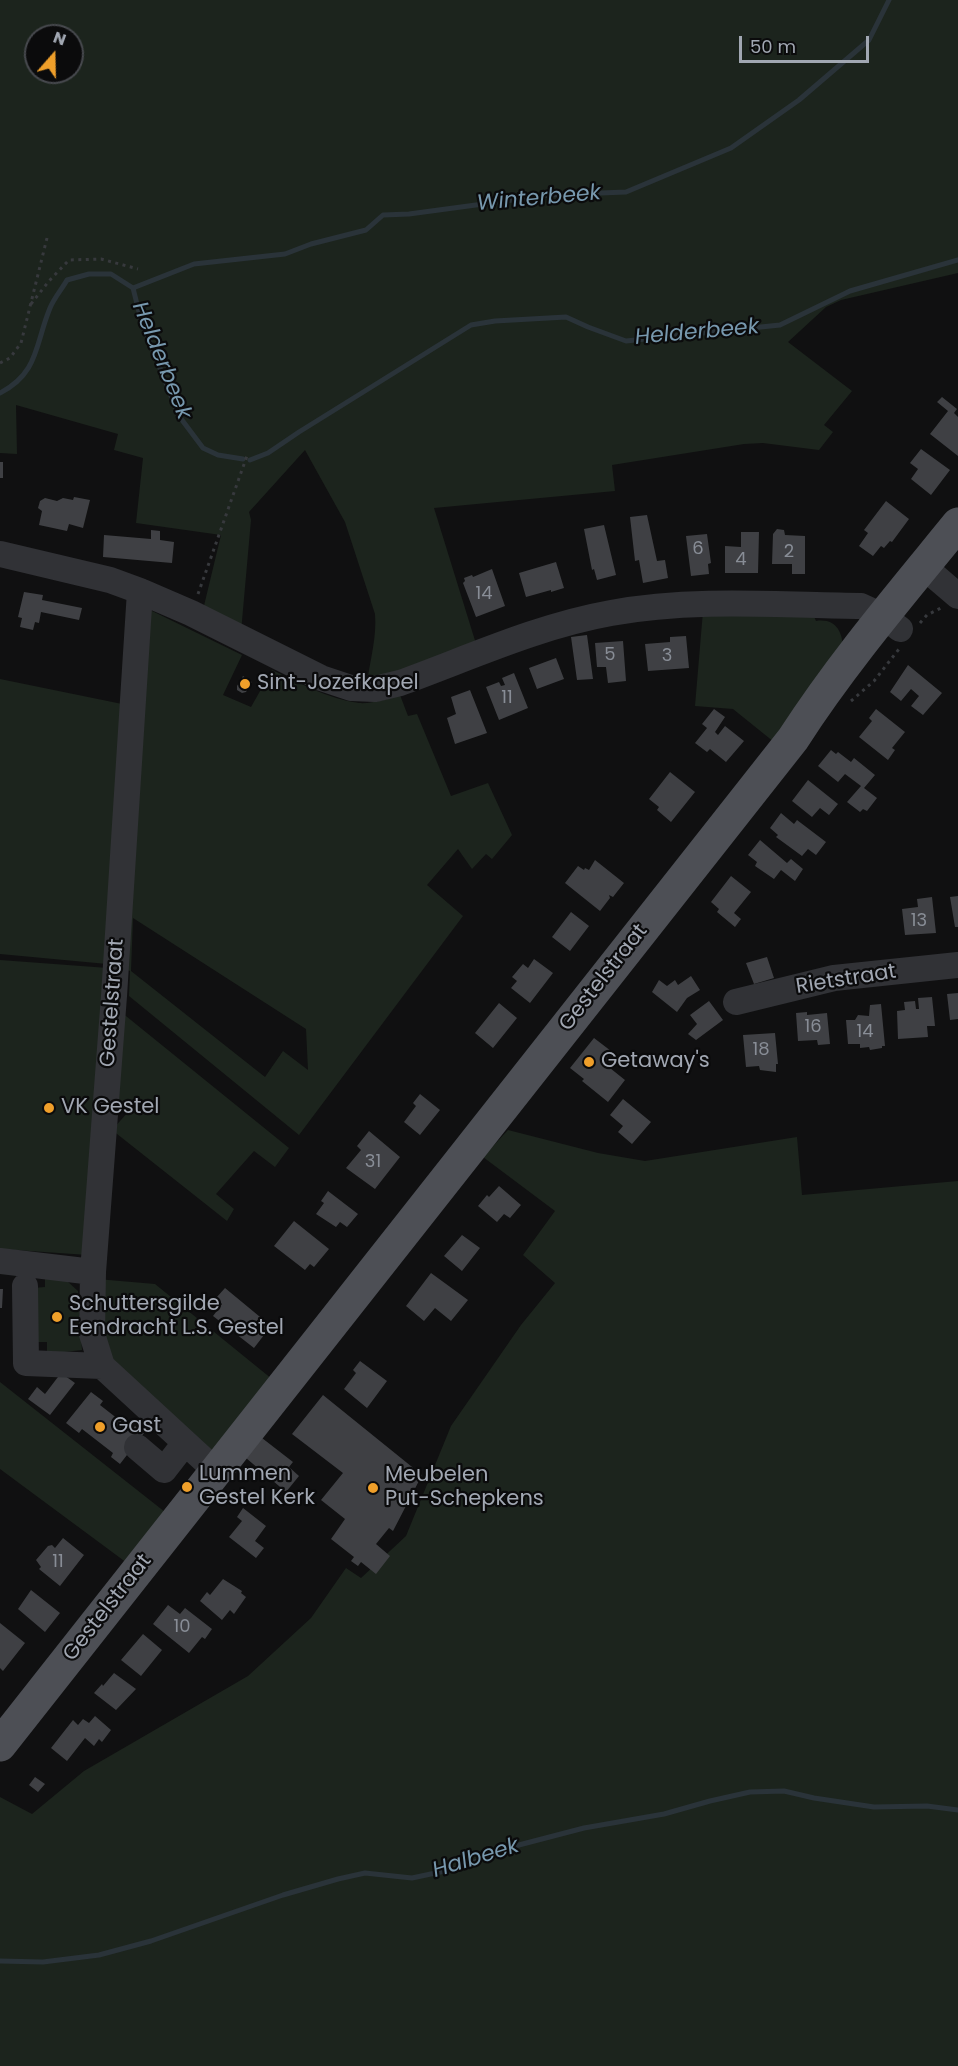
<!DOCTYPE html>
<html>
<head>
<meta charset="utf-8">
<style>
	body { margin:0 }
	#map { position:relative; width:958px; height:2066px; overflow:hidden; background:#101011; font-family:Poppins,sans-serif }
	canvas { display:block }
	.north { position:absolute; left:24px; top:24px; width:60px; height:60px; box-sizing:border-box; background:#0b0b0c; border:2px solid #47494e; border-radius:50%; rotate:20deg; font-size:16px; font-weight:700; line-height:24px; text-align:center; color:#a1a7b2 }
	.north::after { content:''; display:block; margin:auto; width:21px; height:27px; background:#ef9f2a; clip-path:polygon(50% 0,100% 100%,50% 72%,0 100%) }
	.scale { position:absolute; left:739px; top:36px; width:130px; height:27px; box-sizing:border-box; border:3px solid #a1a7b2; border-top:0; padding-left:8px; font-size:18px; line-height:21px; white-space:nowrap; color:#a1a7b2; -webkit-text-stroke:4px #0b0b0c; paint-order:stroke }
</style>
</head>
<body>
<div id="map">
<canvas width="958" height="2066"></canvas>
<div class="north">N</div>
<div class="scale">50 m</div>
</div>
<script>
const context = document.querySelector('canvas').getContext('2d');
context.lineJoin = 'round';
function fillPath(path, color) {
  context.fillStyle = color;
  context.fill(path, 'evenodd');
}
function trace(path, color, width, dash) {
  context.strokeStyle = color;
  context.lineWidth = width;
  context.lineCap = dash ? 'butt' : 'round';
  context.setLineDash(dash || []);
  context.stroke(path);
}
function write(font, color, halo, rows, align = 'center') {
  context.font = font + ' Poppins,sans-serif';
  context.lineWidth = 4.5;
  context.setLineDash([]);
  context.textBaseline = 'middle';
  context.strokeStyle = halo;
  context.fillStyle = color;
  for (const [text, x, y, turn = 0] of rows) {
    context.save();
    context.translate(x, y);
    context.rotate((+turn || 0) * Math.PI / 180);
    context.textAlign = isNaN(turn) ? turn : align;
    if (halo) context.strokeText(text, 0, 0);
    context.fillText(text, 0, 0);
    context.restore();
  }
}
fillPath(new Path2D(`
	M 0,0 L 958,0 L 958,273 L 841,300 L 826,307 L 788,342 L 852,391 L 824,425 L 833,432 L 819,450 L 763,443 L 744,444 L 612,465 L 615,491 L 434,508 L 477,647 L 367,683 C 370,660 377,637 375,614 L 345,522 L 305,450 L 249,512 L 251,520 L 241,632 L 202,614 L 221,535 L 136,523 L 143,458 L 114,450 L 118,434 L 16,405 L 17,454 L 0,453 ZM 36,36 L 72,36 L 72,72 L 36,72 Z
	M 148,609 L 242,655 L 223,695 L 251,707 L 272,670 C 300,683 328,699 359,703 C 372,704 388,699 400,695 L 408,716 L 417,714 L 451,796 L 488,783 L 512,835 L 492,859 L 486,854 L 472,869 L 458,849 L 427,885 L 463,916 L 299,1135 L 129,996 L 130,971 L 107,964 L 0,954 L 0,679 L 127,705 ZM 133,918 L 306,1029 L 308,1070 L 283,1051 L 265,1077 L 131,971 Z
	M 703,611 L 813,614 L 816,621 C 836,618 843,632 843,650 L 774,742 L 733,709 L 695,706 Z
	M 0,960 L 108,968 L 88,1255 L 0,1249 Z
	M 121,1012 L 289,1148 L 275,1167 L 254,1151 L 216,1194 L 234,1209 L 227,1221 L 112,1130 L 129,1111 L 113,1098 Z
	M 508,1130 L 598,1153 L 645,1161 L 797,1137 L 802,1195 L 958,1181 L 958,2066 L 0,2066 L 0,1797 L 32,1814 L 84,1771 L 248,1676 L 311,1618 L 346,1568 L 361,1578 L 406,1536 L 451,1426 L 521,1325 L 555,1283 L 523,1255 L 555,1211 L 483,1157 Z
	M 45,1277 L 67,1281 L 78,1291 L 82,1350 L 47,1354 L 47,1342 L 37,1342 L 33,1288 L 45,1287 Z
	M 97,1279 L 155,1284 L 272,1379 L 211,1455 L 108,1362 Z
	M 0,1382 L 165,1512 L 127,1563 L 0,1469 Z`), '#1c241d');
trace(new Path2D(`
	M 133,288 L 194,264 L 285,254 L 311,244 L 366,230 L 383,215 L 409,214 L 550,195 L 626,192 L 731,148 L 799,100 L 869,40 L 889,0
	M 0,393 C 39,373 35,344 50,308 C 54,298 62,289 67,280 L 89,274 L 111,274 L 133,288 L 141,320 L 179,416 L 203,448 L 218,455 L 243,459
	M 250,460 L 268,453 L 299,432 L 471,325 L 495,321 L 566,317 L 588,327 L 626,341 L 780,325 L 850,291 L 958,260
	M 0,1961 L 43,1962 L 99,1955 L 151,1941 L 283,1895 L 338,1879 L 365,1873 L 412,1878 L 459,1868 L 515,1846 L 584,1828 L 664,1814 L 710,1801 L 750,1792 L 784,1791 L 814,1798 L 874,1807 L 927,1806 L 958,1810`), '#2a3339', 5);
fillPath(new Path2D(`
	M 942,397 L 957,409 L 954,413 L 958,417 L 958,456 L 930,434 L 948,411 L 937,402 Z
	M 921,449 L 950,470 L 931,495 L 911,479 L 918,469 L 910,463 Z
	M 0,462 L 3,462 L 3,478 L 0,478 Z
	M 74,497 L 90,500 L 83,528 L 69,524 L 67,531 L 39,525 L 42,511 L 38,508 L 40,501 L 45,498 L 57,501 L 63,498 L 73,500 Z
	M 886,501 L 909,519 L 892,542 L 890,541 L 884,548 L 881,546 L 873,556 L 859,546 L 868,533 L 864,530 Z
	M 647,515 L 657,561 L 665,560 L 668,578 L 643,583 L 639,560 L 635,561 L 630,517 Z
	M 604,525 L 616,575 L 597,580 L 594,569 L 592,570 L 584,529 Z
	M 777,529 L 784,530 L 785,535 L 805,536 L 805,574 L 792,574 L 792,564 L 772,564 L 773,534 Z
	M 151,530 L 160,531 L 160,540 L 174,542 L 172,563 L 103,557 L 104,535 L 151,539 Z
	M 741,532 L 759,532 L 758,573 L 725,573 L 725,546 L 741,547 Z
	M 707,534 L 711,563 L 708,564 L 709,574 L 691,576 L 686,536 Z
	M 556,562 L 564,588 L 551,592 L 551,590 L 526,597 L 519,573 Z
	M 492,569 L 505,606 L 476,617 L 463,583 L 465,581 L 464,578 L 472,575 L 473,577 Z
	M 24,592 L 43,595 L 42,600 L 82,608 L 79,620 L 41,612 L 39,623 L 35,622 L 33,630 L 20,627 L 22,618 L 18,617 Z
	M 587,635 L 593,679 L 577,680 L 571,637 Z
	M 686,636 L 689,668 L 648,671 L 645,644 L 670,642 L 670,637 Z
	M 623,641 L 626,681 L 608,683 L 606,667 L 597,667 L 595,643 Z
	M 556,658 L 564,679 L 537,689 L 529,668 Z
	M 908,665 L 942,693 L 923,715 L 911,706 L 919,696 L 911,689 L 901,701 L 890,692 Z
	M 514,673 L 528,708 L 499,720 L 486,687 L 499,682 L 501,686 L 505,685 L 502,678 Z
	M 243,676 L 252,682 L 246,692 L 242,693 L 237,690 L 237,686 Z
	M 470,690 L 487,733 L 455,744 L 447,718 L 456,714 L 451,697 Z
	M 714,709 L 725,717 L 715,732 L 718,735 L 725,726 L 744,741 L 726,762 L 710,749 L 707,752 L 695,743 L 707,728 L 702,724 Z
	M 876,709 L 905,732 L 892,748 L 895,750 L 888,760 L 859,737 L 872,721 L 869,718 Z
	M 831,750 L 836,754 L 838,752 L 851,762 L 854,758 L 875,775 L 864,788 L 877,798 L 867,811 L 863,809 L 860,812 L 847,802 L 861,786 L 845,774 L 838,782 L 818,766 Z
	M 670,772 L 695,792 L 671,822 L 657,810 L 659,807 L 649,799 Z
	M 808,780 L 838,804 L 829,815 L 820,808 L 812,817 L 792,801 Z
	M 781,813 L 794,824 L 797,820 L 826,842 L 816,855 L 808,849 L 802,856 L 776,837 L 778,835 L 770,828 Z
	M 760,840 L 787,863 L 791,859 L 803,869 L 795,881 L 781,870 L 774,879 L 755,866 L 757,862 L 748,855 Z
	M 595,860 L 624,883 L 613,897 L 609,895 L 610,898 L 600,911 L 565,883 L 578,866 L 584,870 L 585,868 L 589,870 Z
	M 731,876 L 751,892 L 734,913 L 741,919 L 735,927 L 717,912 L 719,909 L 711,902 Z
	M 958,896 L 958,927 L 955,927 L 950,897 Z
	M 932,897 L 936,933 L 905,935 L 902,909 L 918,907 L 917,899 Z
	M 571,912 L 589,926 L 570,951 L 552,937 Z
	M 767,957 L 774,978 L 754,984 L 746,963 Z
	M 534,959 L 553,973 L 530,1003 L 511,988 L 517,981 L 512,977 L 523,964 L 528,968 Z
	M 691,976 L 700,990 L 687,998 L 677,1012 L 652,992 L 659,980 L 667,986 L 675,980 L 678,985 Z
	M 958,993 L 958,1019 L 950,1020 L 947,994 Z
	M 932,997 L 935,1026 L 927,1026 L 928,1037 L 898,1039 L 897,1011 L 905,1010 L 904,1002 L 915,1001 L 916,1009 L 919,1009 L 918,998 Z
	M 709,1001 L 723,1020 L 696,1040 L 688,1034 L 697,1024 L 690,1015 Z
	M 499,1003 L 517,1018 L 493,1048 L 475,1033 Z
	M 881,1004 L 885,1046 L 882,1046 L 882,1048 L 870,1050 L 869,1047 L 860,1048 L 860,1044 L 848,1044 L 846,1020 L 855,1020 L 858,1015 L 869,1016 L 870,1005 Z
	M 807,1012 L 807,1015 L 827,1013 L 830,1044 L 818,1045 L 817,1040 L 798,1041 L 796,1013 Z
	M 775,1033 L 778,1064 L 776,1064 L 776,1072 L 760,1070 L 759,1066 L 746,1067 L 743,1035 Z
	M 594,1038 L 611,1051 L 607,1056 L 615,1063 L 610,1068 L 625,1080 L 608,1102 L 582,1081 L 584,1079 L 570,1068 Z
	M 420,1094 L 440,1110 L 420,1135 L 404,1122 L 416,1106 L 413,1103 Z
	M 623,1099 L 651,1122 L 632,1144 L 618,1132 L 623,1126 L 610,1115 Z
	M 369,1131 L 400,1157 L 375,1189 L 346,1168 L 361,1150 L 357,1146 Z
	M 499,1186 L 521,1205 L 510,1218 L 504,1214 L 497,1222 L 478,1206 L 487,1195 L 489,1197 Z
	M 328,1191 L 358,1214 L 347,1227 L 340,1222 L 336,1227 L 316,1214 L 324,1203 L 321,1201 Z
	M 294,1221 L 329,1249 L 314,1267 L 310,1264 L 305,1270 L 274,1246 Z
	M 462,1235 L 480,1248 L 462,1271 L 444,1256 Z
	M 431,1273 L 468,1300 L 451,1321 L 435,1308 L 424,1321 L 406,1306 Z
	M 225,1288 L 271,1326 L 254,1348 L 213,1316 L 222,1304 L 216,1298 Z
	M 0,1289 L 3,1289 L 2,1308 L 0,1308 Z
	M 360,1361 L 387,1381 L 367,1408 L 344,1389 L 356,1373 L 353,1370 Z
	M 61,1373 L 75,1383 L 50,1415 L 28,1399 L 37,1387 L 45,1394 Z
	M 91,1392 L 103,1401 L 100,1405 L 132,1430 L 135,1426 L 144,1433 L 120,1464 L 111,1457 L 113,1453 L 82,1429 L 79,1433 L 66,1423 Z
	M 323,1395 L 422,1475 L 393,1531 L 389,1528 L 376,1544 L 390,1556 L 376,1574 L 361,1562 L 358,1566 L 351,1561 L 354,1557 L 331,1539 L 345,1519 L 321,1500 L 343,1473 L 292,1434 Z
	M 262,1438 L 293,1462 L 289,1467 L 299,1476 L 286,1492 L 246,1458 Z
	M 243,1508 L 266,1526 L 255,1541 L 264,1548 L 256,1558 L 229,1537 L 242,1521 L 237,1517 Z
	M 63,1538 L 84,1555 L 60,1586 L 39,1569 L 41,1567 L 36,1560 L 48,1546 L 52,1545 L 55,1548 Z
	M 223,1579 L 242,1591 L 241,1593 L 246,1597 L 234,1614 L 230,1610 L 222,1620 L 200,1601 L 207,1592 L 210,1595 Z
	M 31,1590 L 60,1613 L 45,1632 L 18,1609 Z
	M 168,1605 L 180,1614 L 185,1608 L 212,1629 L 205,1639 L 202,1637 L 189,1653 L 153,1624 Z
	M 0,1623 L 25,1643 L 3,1671 L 0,1668 Z
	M 143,1634 L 162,1650 L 141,1676 L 121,1660 Z
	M 114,1673 L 136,1689 L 116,1710 L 94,1693 L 102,1684 L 103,1686 Z
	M 95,1716 L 111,1730 L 102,1742 L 99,1739 L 94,1746 L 85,1738 L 67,1761 L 51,1748 L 73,1720 L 78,1725 L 83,1719 L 89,1723 Z
	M 35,1777 L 45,1784 L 38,1792 L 29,1785 Z`), '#3f4044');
trace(new Path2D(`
	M 31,304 L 49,281 L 69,260 L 101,259 L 138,269
	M 0,363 L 10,358 L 21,343 L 47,238
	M 198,594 L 248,453
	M 920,623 L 927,615 L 941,608
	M 851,701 L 874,681 L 899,649`), '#37393d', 3, [3, 4.5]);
trace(new Path2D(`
	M 0,554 L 110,580 L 140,591 L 191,613 L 321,678 L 351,688 L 375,689 L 400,683 C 469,658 538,626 611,613 C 693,598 778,605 861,606 L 883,616 L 900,629
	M 924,567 L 958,596
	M 140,591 L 114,996 L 93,1272 L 92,1334 L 102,1366 L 216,1471
	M 736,1002 L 834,978 L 958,965
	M 0,1261 L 93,1272
	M 25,1286 L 26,1363 L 102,1366
	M 137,1447 L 164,1470 L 185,1443`), '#313236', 26);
trace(new Path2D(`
	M 0,1745 L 793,739 C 842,663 901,594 958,524`), '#4d4f55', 33);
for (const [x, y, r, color] of [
	[245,684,6,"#ef9f2a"],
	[589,1062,6,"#ef9f2a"],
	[49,1108,6,"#ef9f2a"],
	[57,1317,6,"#ef9f2a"],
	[100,1427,6,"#ef9f2a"],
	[187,1487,6,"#ef9f2a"],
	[373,1488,6,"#ef9f2a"]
]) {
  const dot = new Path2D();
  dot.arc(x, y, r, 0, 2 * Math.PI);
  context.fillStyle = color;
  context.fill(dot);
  trace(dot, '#0b0b0c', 2);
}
write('18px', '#888d96', null, [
	["6",698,549],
	["2",789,552],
	["4",741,560],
	["14",484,594],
	["5",610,655],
	["3",667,656],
	["11",507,698],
	["13",919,921],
	["16",813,1027],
	["14",865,1032],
	["18",761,1050],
	["31",373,1162],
	["11",58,1562],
	["10",182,1627]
]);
write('21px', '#a1a7b2', '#0b0b0c', [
	["Sint-Jozefkapel",257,684],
	["Getaway's",601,1062],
	["VK Gestel",61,1108],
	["Schuttersgilde",69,1305],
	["Eendracht L.S. Gestel",69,1329],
	["Gast",112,1427],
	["Lummen",199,1475],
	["Gestel Kerk",199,1499],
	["Meubelen",385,1476],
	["Put-Schepkens",385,1500]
], 'left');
write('21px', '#a1a7b2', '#0b0b0c', [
	["Gestelstraat",604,978,-52],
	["Rietstraat",846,980,-9],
	["Gestelstraat",113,1003,-86],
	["Gestelstraat",108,1608,-52]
]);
write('italic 22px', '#7798ae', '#0b0b0c', [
	["Winterbeek",539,199,-5],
	["Helderbeek",697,333,-5],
	["Helderbeek",161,361,68],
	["Halbeek",476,1859,-17]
]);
</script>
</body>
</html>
